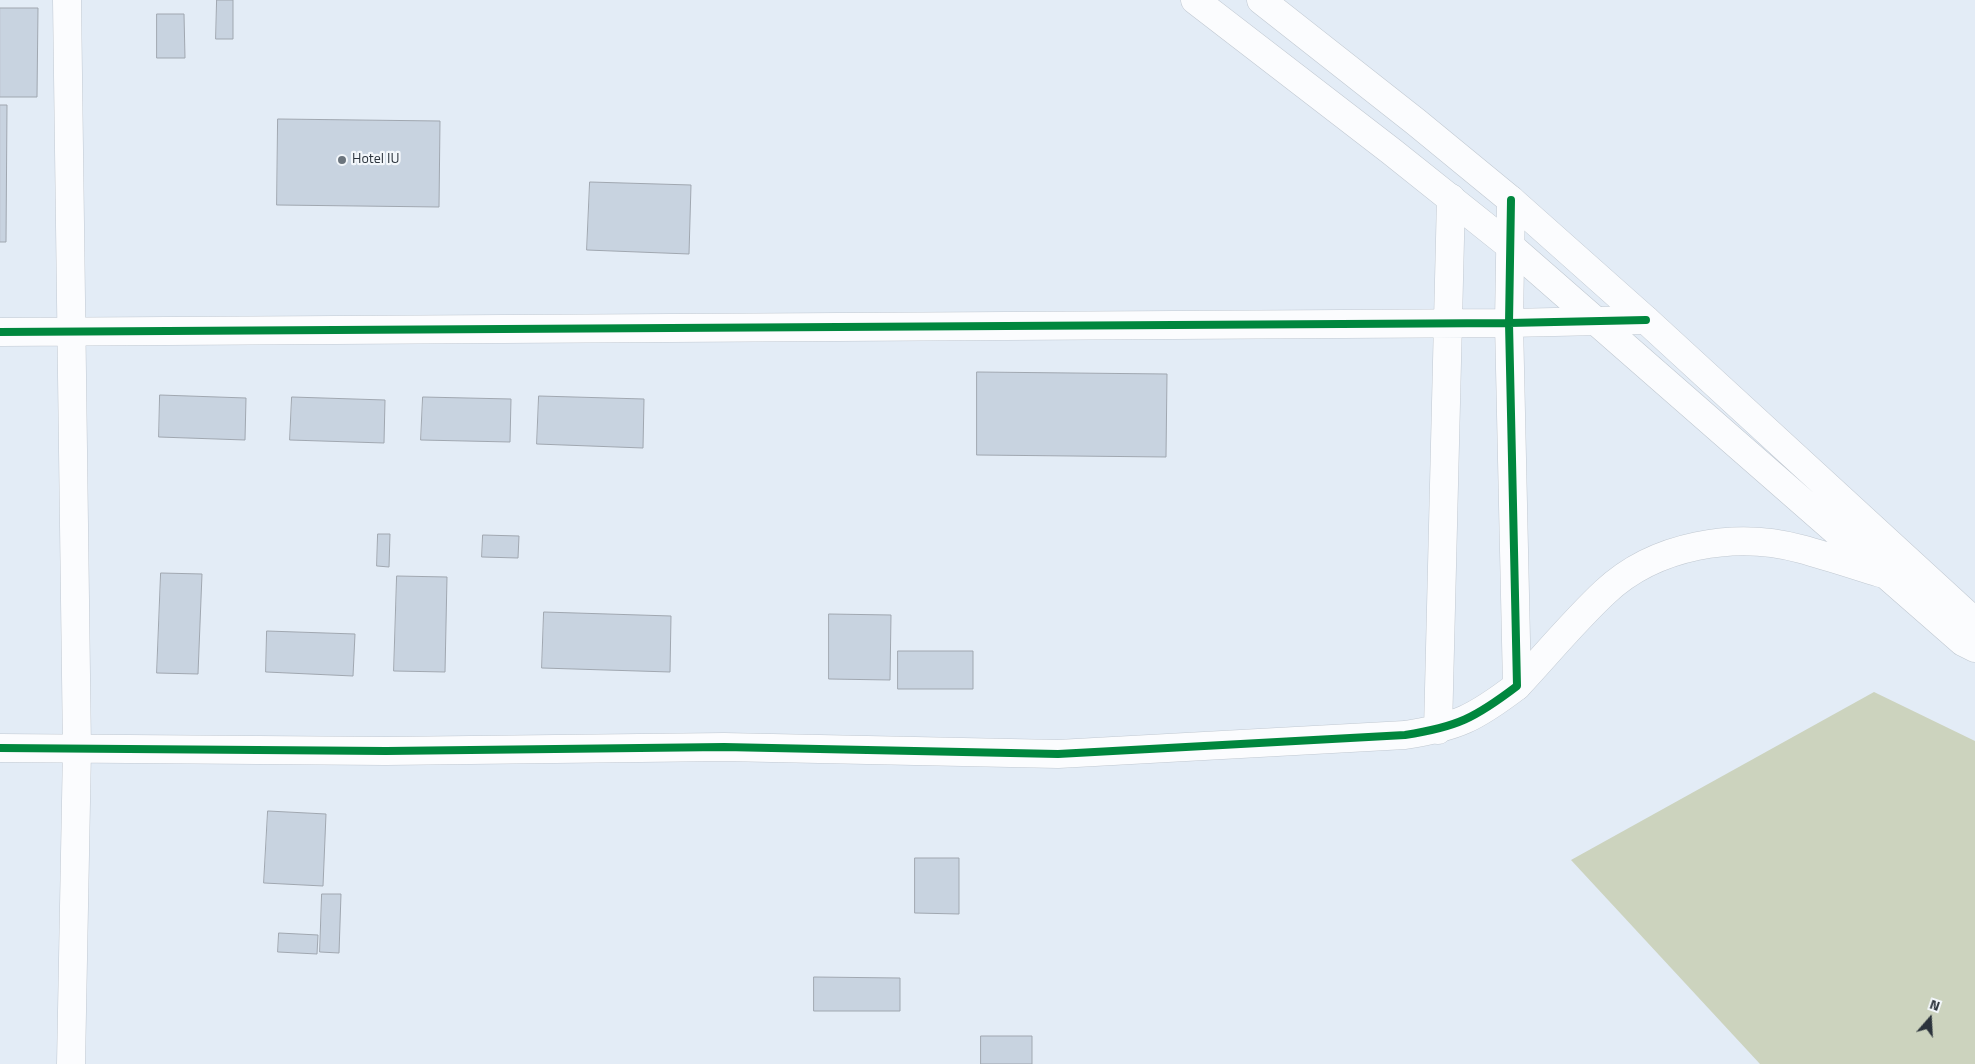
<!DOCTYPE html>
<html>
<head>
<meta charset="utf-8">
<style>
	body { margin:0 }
	#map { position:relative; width:1975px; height:1064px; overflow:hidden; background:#e3ecf6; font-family:"Titillium Web",sans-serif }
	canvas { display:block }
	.north { position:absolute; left:1905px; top:994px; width:50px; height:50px; -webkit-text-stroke:4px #f3f7fb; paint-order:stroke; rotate:19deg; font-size:14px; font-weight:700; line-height:20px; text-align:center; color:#2b333c }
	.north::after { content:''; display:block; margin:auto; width:18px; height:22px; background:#2b333c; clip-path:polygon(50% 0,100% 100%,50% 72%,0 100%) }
</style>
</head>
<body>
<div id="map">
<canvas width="1975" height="1064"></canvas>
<div class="north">N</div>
</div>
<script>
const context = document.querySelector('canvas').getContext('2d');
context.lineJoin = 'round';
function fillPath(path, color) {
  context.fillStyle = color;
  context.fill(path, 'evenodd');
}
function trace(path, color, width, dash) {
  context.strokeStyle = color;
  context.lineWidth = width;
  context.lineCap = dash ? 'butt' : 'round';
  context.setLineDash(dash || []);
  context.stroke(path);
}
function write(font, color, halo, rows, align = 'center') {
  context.font = font + ' "Titillium Web",sans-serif';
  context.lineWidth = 4.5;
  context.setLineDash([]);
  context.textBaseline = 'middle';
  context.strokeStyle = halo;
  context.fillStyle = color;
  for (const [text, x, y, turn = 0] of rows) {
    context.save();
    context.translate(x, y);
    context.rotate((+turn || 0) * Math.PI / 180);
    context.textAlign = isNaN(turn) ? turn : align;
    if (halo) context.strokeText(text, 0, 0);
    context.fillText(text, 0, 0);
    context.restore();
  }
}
fillPath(new Path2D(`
	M 1874,692 L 1975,741 L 1975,1064 L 1760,1064 L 1571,860 Z`), '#ccd3be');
const building = new Path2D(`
	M 217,0 L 233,0 L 233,39 L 216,39 Z
	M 0,8 L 38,8 L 37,97 L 0,97 Z
	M 157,14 L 184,14 L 185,58 L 157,58 Z
	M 0,105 L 7,105 L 6,242 L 0,242 Z
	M 278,119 L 440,121 L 439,207 L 277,205 Z
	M 590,182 L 691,185 L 689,254 L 587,250 Z
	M 977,372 L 1167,374 L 1166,457 L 977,455 Z
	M 160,395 L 246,398 L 245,440 L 159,437 Z
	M 539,396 L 644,399 L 643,448 L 537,444 Z
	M 292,397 L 385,400 L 384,443 L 290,440 Z
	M 423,397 L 511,399 L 510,442 L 421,440 Z
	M 378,534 L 390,534 L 389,567 L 377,566 Z
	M 483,535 L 519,536 L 518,558 L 482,557 Z
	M 161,573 L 202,574 L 198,674 L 157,673 Z
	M 397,576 L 447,577 L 445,672 L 394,671 Z
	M 544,612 L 671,616 L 670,672 L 542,668 Z
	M 829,614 L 891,615 L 890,680 L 829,679 Z
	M 267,631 L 355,634 L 353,676 L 266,672 Z
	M 898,651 L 973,651 L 973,689 L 898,689 Z
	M 268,811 L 326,814 L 323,886 L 264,883 Z
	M 915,858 L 959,858 L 959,914 L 915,913 Z
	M 322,894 L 341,894 L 339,953 L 320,952 Z
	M 279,933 L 318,935 L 317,954 L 278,952 Z
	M 814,977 L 900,978 L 900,1011 L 814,1011 Z
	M 981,1036 L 1032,1036 L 1032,1064 L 981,1064 Z`);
fillPath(building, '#c8d3e0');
trace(building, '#a0a7b0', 1);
const street = new Path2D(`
	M 67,0 L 77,749 L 71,1064
	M 0,332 L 1509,323 L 1646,320
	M 1438,730 L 1451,198
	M 0,748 L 386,751 L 724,747 L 1058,754 L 1405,735 C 1457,727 1475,718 1517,686 L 1509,323 L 1511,200`);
const primary = new Path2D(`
	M 1195,0 L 1391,151 L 1510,246 L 1963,642 L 1975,648
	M 1261,0 L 1416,122 L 1511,200 L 1646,320 L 1975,622
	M 1517,686 C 1546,655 1574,621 1605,592 C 1655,545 1735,531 1801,549 C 1827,556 1854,565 1880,573`);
trace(street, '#c0c8d1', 29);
trace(primary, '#c0c8d1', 29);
trace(street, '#fbfcfe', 28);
trace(primary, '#fbfcfe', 28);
trace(new Path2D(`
	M 0,332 L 1509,323 L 1646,320
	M 0,748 L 386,751 L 724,747 L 1058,754 L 1405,735 C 1457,727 1475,718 1517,686 L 1509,323 L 1511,200`), '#00873e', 8);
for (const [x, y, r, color] of [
	[342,160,5,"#6b747d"]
]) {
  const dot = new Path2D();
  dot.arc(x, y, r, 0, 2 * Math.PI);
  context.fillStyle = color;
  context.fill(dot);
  trace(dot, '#f3f7fb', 2);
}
write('14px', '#2b333c', '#f3f7fb', [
	["Hotel IU",352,160]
], 'left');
</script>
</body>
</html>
